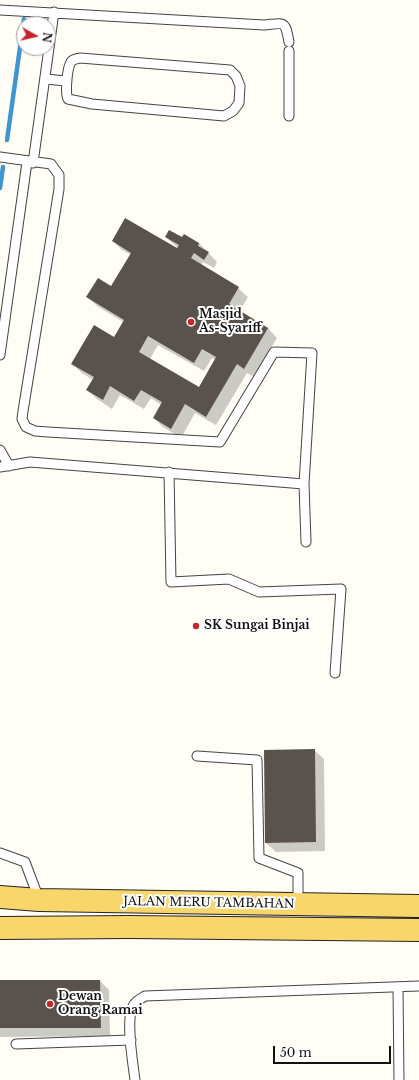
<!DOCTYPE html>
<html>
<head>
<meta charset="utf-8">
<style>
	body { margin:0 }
	#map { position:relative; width:419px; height:1080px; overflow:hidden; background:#fffdf5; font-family:"Libre Baskerville",serif }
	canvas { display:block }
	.north { position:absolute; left:16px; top:16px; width:40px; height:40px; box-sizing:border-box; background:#fff; border:1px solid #a0a0a0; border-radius:50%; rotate:98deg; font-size:11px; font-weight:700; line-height:16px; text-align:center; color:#111 }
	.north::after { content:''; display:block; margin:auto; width:14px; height:18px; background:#c4262e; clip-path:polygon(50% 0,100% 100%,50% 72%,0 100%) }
	.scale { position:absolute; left:273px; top:1046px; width:118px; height:18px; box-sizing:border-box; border:2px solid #111; border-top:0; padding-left:5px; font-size:12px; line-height:14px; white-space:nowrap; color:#111; -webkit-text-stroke:3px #fff; paint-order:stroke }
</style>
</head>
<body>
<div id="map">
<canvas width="419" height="1080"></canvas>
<div class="north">N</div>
<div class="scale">50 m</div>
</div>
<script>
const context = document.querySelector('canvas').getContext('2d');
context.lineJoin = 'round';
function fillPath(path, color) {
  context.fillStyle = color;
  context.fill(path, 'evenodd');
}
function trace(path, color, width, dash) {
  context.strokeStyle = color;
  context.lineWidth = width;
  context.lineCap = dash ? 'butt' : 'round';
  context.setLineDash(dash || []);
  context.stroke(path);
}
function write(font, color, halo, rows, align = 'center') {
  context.font = font + ' "Libre Baskerville",serif';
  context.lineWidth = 4;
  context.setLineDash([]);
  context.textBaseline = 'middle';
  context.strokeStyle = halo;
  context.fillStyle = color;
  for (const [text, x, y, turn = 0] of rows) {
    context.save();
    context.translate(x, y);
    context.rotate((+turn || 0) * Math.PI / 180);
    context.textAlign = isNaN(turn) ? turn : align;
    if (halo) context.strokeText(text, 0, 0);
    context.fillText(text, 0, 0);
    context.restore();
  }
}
fillPath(new Path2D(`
	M 166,237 L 183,239 L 199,243 L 217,262 L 214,268 L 203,262 L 201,266 L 238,288 L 248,297 L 239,312 L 268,328 L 277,338 L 254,377 L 247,373 L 216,425 L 195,413 L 181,438 L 163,427 L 154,418 L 161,405 L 151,398 L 144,409 L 120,395 L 112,409 L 97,399 L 87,390 L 93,380 L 82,373 L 72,364 L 114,338 L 123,322 L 97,306 L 88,297 L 112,287 L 131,255 L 122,250 L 113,241 L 177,250 L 178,248 ZM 158,345 L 204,371 L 212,358 L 216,360 L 200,388 L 150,359 Z
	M 314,750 L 324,759 L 325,851 L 276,852 L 266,843 Z
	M 0,981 L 100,981 L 109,990 L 110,1036 L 0,1037 Z`), '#0003');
trace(new Path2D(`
	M 7,140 L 24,19
	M 0,188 L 3,167`), '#3f96cf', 4.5);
fillPath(new Path2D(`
	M 125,218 L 177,248 L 179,245 L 165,237 L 169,230 L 182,237 L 184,234 L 199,243 L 198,246 L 209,252 L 204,260 L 194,253 L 191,258 L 239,287 L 229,304 L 268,328 L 244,369 L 237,364 L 206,417 L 185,404 L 171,429 L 153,418 L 162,402 L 141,390 L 134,401 L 110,386 L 103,400 L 86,390 L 94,377 L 71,364 L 94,325 L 114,337 L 124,320 L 86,297 L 98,278 L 111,286 L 131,253 L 112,241 ZM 148,336 L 194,363 L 202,349 L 216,357 L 199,387 L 139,352 Z
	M 315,749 L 316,842 L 265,843 L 264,750 Z
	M 0,980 L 100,980 L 101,1028 L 0,1028 Z`), '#5a524d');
const lane = new Path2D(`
	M 0,10 L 264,25 C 285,23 285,20 289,42
	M 289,51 L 289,116
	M 80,58 L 230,70 L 236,76 L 240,86 L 239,103 L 233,111 L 224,116 L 92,104 L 68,99 C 65,93 67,68 71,62 C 73,59 76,59 80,58 Z
	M 45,79 L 67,81
	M 0,157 L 51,164 L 59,175 L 59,189 L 23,411 L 22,419 L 26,427 L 35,431 L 48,432 L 220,442 L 274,352 L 312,353 L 304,484 L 306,542
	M 33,163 L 54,12
	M 0,355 L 27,162
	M 0,450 L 9,466
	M 0,467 L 30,462 L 304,484
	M 169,472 L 171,582 L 229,579 L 259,592 L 341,589 L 335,673
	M 197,756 L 257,760 L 259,858 L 298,873 L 298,904
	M 0,853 L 25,862 L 39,899
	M 398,987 L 399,1080
	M 16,1044 L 131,1040
	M 135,1080 C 133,1064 126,1023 132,1008 C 134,1002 140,999 145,996 L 419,986`);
const primary = new Path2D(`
	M 0,897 L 39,900 L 419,906
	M 0,928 L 130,927 L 419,930`);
trace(lane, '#444', 11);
trace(primary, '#222', 24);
trace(lane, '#fff', 9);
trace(primary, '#f9d66b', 22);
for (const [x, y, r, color] of [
	[191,322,4,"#c4262e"],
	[196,626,4,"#c4262e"],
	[50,1004,4,"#c4262e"]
]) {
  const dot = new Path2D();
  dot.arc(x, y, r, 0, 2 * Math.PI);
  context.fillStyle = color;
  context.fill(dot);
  trace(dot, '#fff', 1.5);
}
write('bold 12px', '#111', '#fff', [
	["Masjid",199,315],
	["As-Syariff",199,329],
	["SK Sungai Binjai",204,626],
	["Dewan",58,997],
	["Orang Ramai",58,1011]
], 'left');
write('12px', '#111', '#fff', [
	["JALAN MERU TAMBAHAN",209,903,1]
]);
</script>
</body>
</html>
